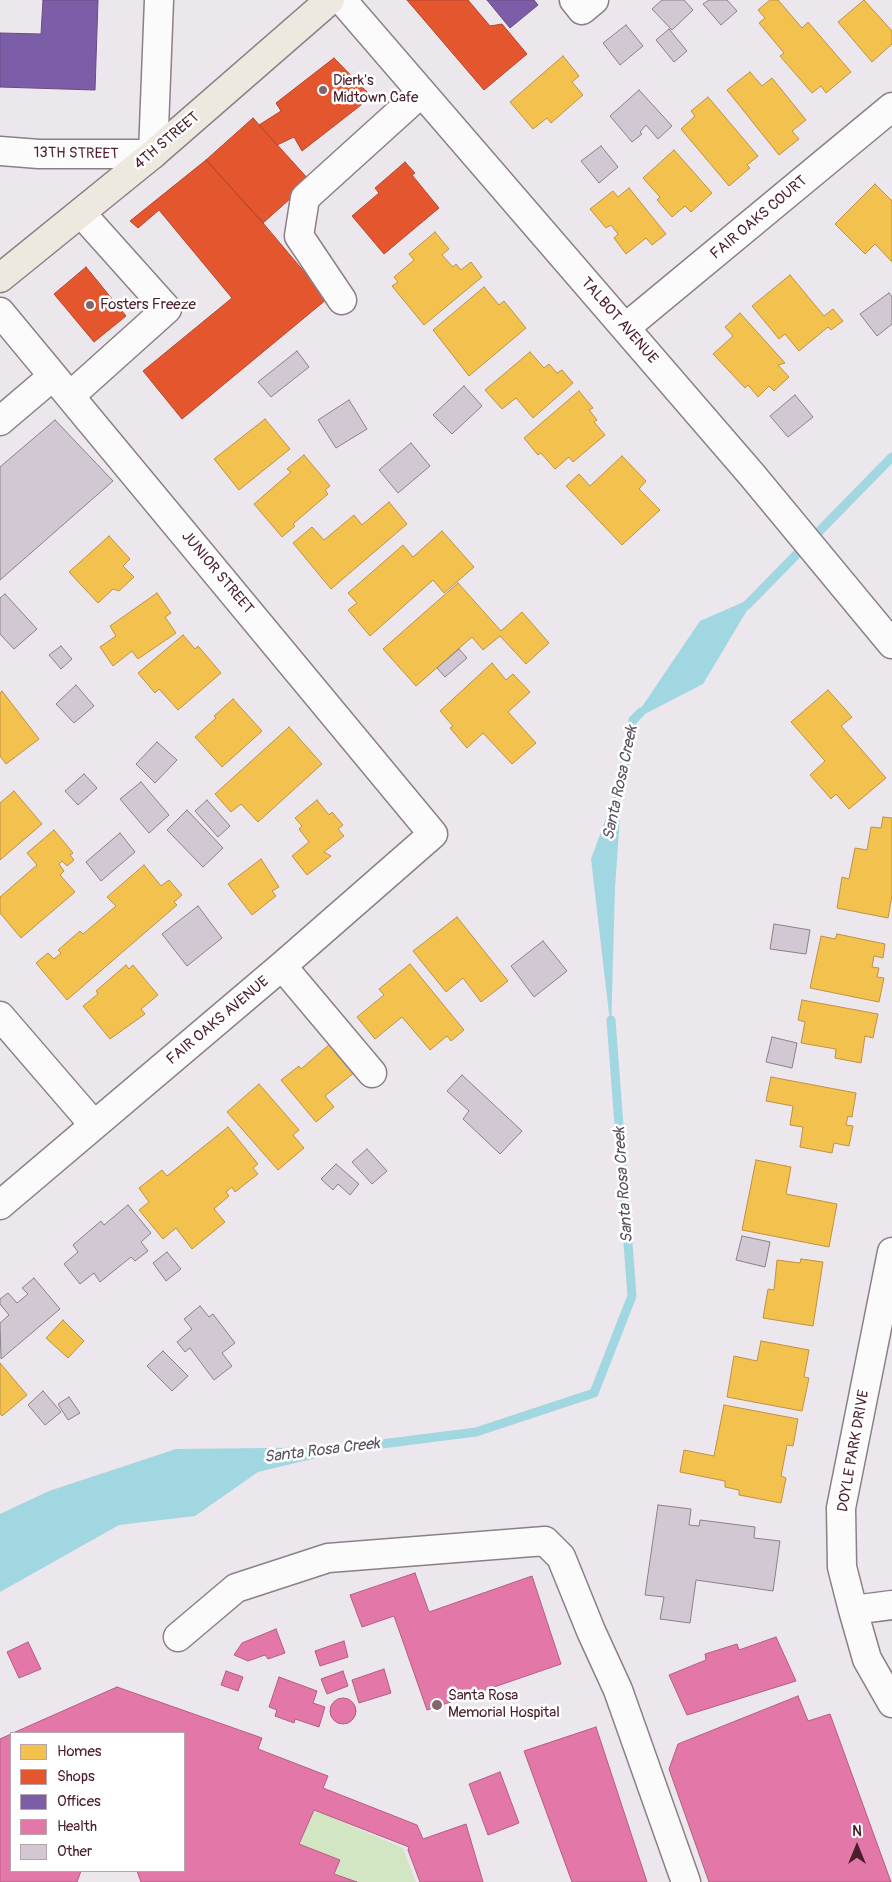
<!DOCTYPE html>
<style>
body{margin:0}
#map{position:relative;width:892px;height:1882px;overflow:hidden;background:#ece6ed;font-family:Pangolin,sans-serif}
canvas{display:block}
.legend{position:absolute;left:10px;top:1732px;width:175px;height:140px;box-sizing:border-box;background:#fff;border:1px solid #b7a5aa;margin:0;padding:6px 9px;list-style:none;font-size:15px;color:#4a1f2b}
.legend li{display:flex;align-items:center;gap:10px;height:25px}
.legend b{width:25px;border:1px solid #b7a5aa}
.north{position:absolute;left:832px;top:1822px;width:50px;height:50px;-webkit-text-stroke:4px #fff;paint-order:stroke;rotate:0deg;font-size:14px;font-weight:700;line-height:20px;text-align:center;color:#4a1f2b}
.north::after{content:'';display:block;margin:auto;width:18px;height:22px;background:#4a1f2b;clip-path:polygon(50% 0,100% 100%,50% 72%,0 100%)}
</style>
<div id="map">
<canvas width="892" height="1882"></canvas>
<ul class="legend">
<li><b style="height:14px;background:#f2c14e"></b>Homes</li>
<li><b style="height:14px;background:#e4572e"></b>Shops</li>
<li><b style="height:14px;background:#7b5ea7"></b>Offices</li>
<li><b style="height:14px;background:#e377a8"></b>Health</li>
<li><b style="height:14px;background:#d2c8d4"></b>Other</li>
</ul>
<div class="north">N</div>
</div>
<script>
const c = document.querySelector('canvas').getContext('2d');
c.lineJoin = 'round';
function paint(path, color) {
  c.fillStyle = color;
  c.fill(path, 'evenodd');
}
function poly(rows) {
  const path = new Path2D();
  for (const r of rows) {
    if (r.length === 3) {
      path.moveTo(r[0] + r[2], r[1]);
      path.arc(r[0], r[1], r[2], 0, 2 * Math.PI);
      continue;
    }
    path.moveTo(r[0], r[1]);
    for (let i = 2; i < r.length; i += 2) path.lineTo(r[i], r[i + 1]);
  }
  return path;
}
function stroke(path, color, width, dash) {
  c.strokeStyle = color;
  c.lineWidth = width;
  c.lineCap = dash ? 'butt' : 'round';
  c.setLineDash(dash || []);
  c.stroke(path);
}
function label(font, color, halo, rows, align = 'center') {
  c.font = font + ' Pangolin,sans-serif';
  c.lineWidth = 5;
  c.setLineDash([]);
  c.textBaseline = 'middle';
  c.strokeStyle = halo;
  c.fillStyle = color;
  for (const [text, x, y, turn = 0] of rows) {
    c.save();
    c.translate(x, y);
    c.rotate((+turn || 0) * Math.PI / 180);
    c.textAlign = isNaN(turn) ? turn : align;
    if (halo) c.strokeText(text, 0, 0);
    c.fillText(text, 0, 0);
    c.restore();
  }
}
paint(poly([
 [314,1810,403,1848,416,1882,357,1882,334,1874,340,1860,299,1844]
]), '#d3e6c4');
paint(poly([
 [755,597,703,684,633,720,700,621],
 [623,772,615,888,611,1031,591,859],
 [362,1447,258,1472,195,1516,119,1525,0,1592,0,1514,49,1491,176,1449]
]), '#a1d7e1');
const homes = poly([
 [770,0,778,0,802,28,808,22,851,72,826,93,821,86,812,93,780,56,784,53,759,23,765,18,758,10,770,0],
 [864,0,892,31,892,44,872,62,838,22,864,0],
 [563,56,579,76,572,82,583,95,551,123,547,118,533,129,510,102,563,56],
 [750,72,762,86,772,78,806,120,792,131,799,139,779,155,727,90,750,72],
 [708,97,758,156,747,165,750,168,729,186,681,129,695,116,691,111,708,97],
 [674,150,712,193,691,212,685,206,672,217,657,200,660,197,643,178,674,150],
 [875,184,892,201,892,262,875,244,865,254,835,224,875,184],
 [629,188,666,234,652,245,646,238,626,254,614,238,618,234,611,225,606,228,590,209,613,191,618,197,629,188],
 [435,232,449,249,442,255,453,267,456,264,461,270,471,262,482,277,424,325,392,286,398,282,394,277,414,260,409,254,435,232],
 [790,275,824,316,833,309,843,321,831,330,828,327,799,351,785,334,779,339,752,306,790,275],
 [484,287,499,305,504,301,526,328,469,376,433,330,484,287],
 [740,313,785,363,778,365,789,377,774,391,769,386,758,397,748,385,745,388,713,354,733,336,725,327,740,313],
 [530,352,544,368,549,364,557,373,562,370,573,383,533,418,516,398,502,409,485,390,530,352],
 [579,391,593,408,589,410,597,420,594,422,605,435,573,462,569,457,555,469,541,453,538,455,524,438,579,391],
 [265,419,290,449,239,490,214,459,265,419],
 [304,455,330,486,325,490,328,494,293,524,295,526,282,537,254,504,291,472,287,469,304,455],
 [622,456,646,481,639,489,660,510,622,545,566,486,579,474,590,486,622,456],
 [389,502,407,524,331,589,293,543,312,527,324,540,354,515,362,525,389,502],
 [442,531,474,567,444,593,433,580,370,636,348,610,357,603,348,593,403,545,413,557,442,531],
 [109,536,130,559,123,566,134,577,119,591,113,589,98,603,69,572,109,536],
 [458,583,501,631,522,612,549,643,526,664,500,636,483,650,472,637,416,686,383,649,458,583],
 [157,593,171,613,165,617,176,633,138,659,132,651,113,666,100,647,116,636,110,626,157,593],
 [183,635,195,649,198,646,221,673,178,710,159,689,155,693,138,673,183,635],
 [492,663,506,680,513,674,530,692,508,712,536,743,512,764,483,733,467,748,450,728,453,726,440,711,492,663],
 [828,690,852,717,841,726,886,778,849,809,836,794,831,799,810,775,825,761,791,722,828,690],
 [2,691,39,739,6,764,0,756,0,693,2,691],
 [233,699,262,731,222,767,195,737,216,718,214,716,233,699],
 [289,727,322,764,258,822,241,804,231,812,215,794,289,727],
 [14,791,42,824,0,860,0,803,14,791],
 [317,800,329,815,332,812,343,825,338,829,344,836,324,852,331,856,307,875,292,856,309,842,299,829,302,826,295,818,317,800],
 [883,817,892,818,892,896,888,918,837,908,842,877,849,879,855,848,867,850,871,827,881,828,883,817],
 [54,830,73,853,70,855,74,860,67,866,62,861,59,864,64,871,60,875,75,892,21,938,0,913,0,897,37,865,27,853,54,830],
 [261,859,279,887,272,891,276,896,252,915,228,884,261,859],
 [144,865,161,886,169,880,182,895,174,902,177,905,67,1000,36,963,48,953,54,959,61,953,58,950,80,931,83,934,116,906,107,897,144,865],
 [457,917,508,981,481,1002,463,978,446,992,413,951,457,917],
 [837,934,885,944,883,958,874,956,872,967,879,968,877,977,884,978,879,1002,810,988,821,936,835,939,837,934],
 [410,964,464,1030,451,1041,447,1036,430,1050,402,1017,375,1039,357,1017,384,995,379,989,410,964],
 [126,965,129,969,133,965,158,995,141,1009,145,1014,110,1039,83,1006,98,994,96,991,126,965],
 [802,1000,878,1014,873,1038,865,1036,861,1063,835,1058,836,1049,801,1043,805,1022,798,1020,802,1000],
 [331,1043,355,1072,325,1096,334,1107,316,1122,281,1080,299,1066,301,1069,331,1043],
 [771,1077,856,1093,852,1117,848,1116,846,1125,853,1126,849,1146,834,1143,832,1153,800,1147,803,1127,790,1125,793,1106,766,1101,771,1077],
 [259,1084,299,1130,293,1135,304,1148,278,1170,227,1112,259,1084],
 [228,1127,258,1164,253,1168,258,1174,235,1192,232,1187,226,1192,229,1196,214,1209,225,1222,192,1249,176,1228,163,1239,139,1210,149,1202,139,1188,162,1170,167,1176,228,1127],
 [756,1160,791,1167,786,1194,837,1204,829,1247,742,1230,756,1160],
 [801,1259,823,1262,813,1326,763,1318,768,1289,774,1290,777,1260,800,1263,801,1259],
 [63,1320,84,1341,68,1358,46,1338,63,1320],
 [761,1341,809,1350,804,1377,809,1378,802,1411,727,1397,734,1356,757,1361,761,1341],
 [0,1363,27,1395,2,1416,0,1413,0,1363],
 [724,1405,798,1419,793,1446,787,1445,781,1476,786,1478,781,1503,739,1495,739,1490,725,1487,725,1481,680,1472,684,1450,714,1456,724,1405]
]);
paint(homes, '#f2c14e');
stroke(homes, '#c09044', 1);
const shops = poly([
 [407,0,468,0,490,26,502,24,527,54,484,90,407,0],
 [334,58,368,93,361,105,302,151,294,137,277,145,259,125,281,111,276,103,334,58],
 [253,118,310,181,263,223,206,160,253,118],
 [206,160,263,223,327,299,182,419,143,371,232,298,159,210,138,228,130,221,206,160],
 [405,162,415,173,412,175,439,208,384,254,352,216,379,193,375,188,405,162],
 [86,267,126,316,94,342,54,294,86,267]
]);
paint(shops, '#e4572e');
stroke(shops, '#b6462d', 1);
const offices = poly([
 [43,0,98,0,95,90,0,87,0,33,41,34,43,0],
 [487,0,534,0,538,5,510,28,487,0]
]);
paint(offices, '#7b5ea7');
stroke(offices, '#6c4b82', 1);
const health = poly([
 [415,1573,429,1612,532,1576,561,1664,427,1710,394,1616,362,1627,350,1595,415,1573],
 [276,1629,285,1653,268,1659,265,1655,248,1661,234,1655,242,1643,276,1629],
 [776,1637,796,1681,687,1715,669,1675,706,1660,705,1654,737,1644,739,1650,776,1637],
 [344,1641,348,1657,320,1666,315,1651,344,1641],
 [28,1642,41,1669,19,1678,7,1652,28,1642],
 [384,1669,391,1693,359,1703,352,1680,384,1669],
 [226,1671,243,1677,238,1691,221,1685,226,1671],
 [343,1671,348,1686,327,1694,321,1679,343,1671],
 [279,1677,317,1691,313,1703,325,1707,319,1727,295,1719,294,1723,275,1716,277,1710,269,1707,279,1677],
 [117,1687,262,1738,258,1749,328,1776,323,1788,417,1825,423,1839,466,1824,483,1882,420,1882,408,1850,409,1847,314,1810,299,1844,340,1860,334,1874,357,1882,141,1882,137,1871,184,1871,184,1733,13,1733,117,1687],
 [798,1696,808,1721,830,1714,891,1882,709,1882,669,1769,678,1744,798,1696],
 [343,1711,13],
 [596,1727,647,1882,572,1882,524,1751,596,1727],
 [11,1734,11,1871,81,1871,77,1882,0,1882,0,1739,11,1734],
 [500,1772,519,1823,488,1835,469,1784,500,1772]
]);
paint(health, '#e377a8');
stroke(health, '#b55d82', 1);
stroke(poly([
 [747,605,892,457],
 [621,782,633,720,641,712],
 [350,1448,476,1432,594,1393,632,1296,611,1020]
]), '#a1d7e1', 9);
const building = poly([
 [662,0,684,0,693,10,672,30,652,9,662,0],
 [709,0,727,0,737,11,721,25,703,4,709,0],
 [626,25,643,46,620,65,603,43,626,25],
 [669,29,687,51,674,62,656,40,669,29],
 [639,90,672,126,658,139,646,125,640,132,642,134,632,142,610,116,639,90],
 [601,146,618,167,599,183,581,161,601,146],
 [889,293,892,297,892,324,877,336,860,314,889,293],
 [297,351,309,367,271,397,258,382,297,351],
 [464,386,482,406,452,434,433,415,464,386],
 [795,395,813,417,788,437,770,416,795,395],
 [349,400,367,429,336,448,318,420,349,400],
 [55,420,113,481,0,580,0,467,55,420],
 [411,443,430,466,398,493,379,470,411,443],
 [5,594,37,629,14,649,0,634,0,598,5,594],
 [61,646,72,659,61,669,49,655,61,646],
 [459,649,467,658,445,677,437,668,459,649],
 [76,685,94,706,74,723,56,704,76,685],
 [157,742,177,760,155,783,136,764,157,742],
 [84,774,97,788,78,805,65,791,84,774],
 [141,782,169,815,149,833,120,799,141,782],
 [207,800,230,826,218,837,195,811,207,800],
 [187,810,223,848,203,867,167,830,187,810],
 [120,833,135,852,101,881,86,862,120,833],
 [198,906,222,938,187,966,162,934,198,906],
 [774,924,810,930,806,954,770,949,774,924],
 [543,941,567,971,534,997,511,966,543,941],
 [772,1037,797,1043,792,1068,766,1062,772,1037],
 [462,1075,522,1131,500,1154,463,1119,469,1111,447,1091,462,1075],
 [367,1149,387,1171,372,1184,352,1162,367,1149],
 [336,1164,359,1184,350,1195,338,1184,333,1190,321,1179,336,1164],
 [128,1205,151,1233,141,1242,148,1251,135,1261,131,1257,100,1282,94,1273,80,1284,64,1264,78,1252,73,1245,101,1221,104,1225,128,1205],
 [742,1236,770,1242,765,1267,736,1260,742,1236],
 [167,1252,181,1269,166,1281,153,1263,167,1252],
 [34,1278,60,1309,1,1359,0,1323,9,1315,0,1304,0,1299,8,1293,17,1303,28,1294,22,1288,34,1278],
 [200,1306,209,1317,213,1314,235,1343,222,1353,232,1366,214,1380,190,1348,185,1352,177,1342,192,1329,184,1319,200,1306],
 [163,1351,188,1376,172,1391,147,1366,163,1351],
 [43,1391,61,1412,45,1425,28,1405,43,1391],
 [69,1397,80,1413,68,1420,58,1404,69,1397],
 [658,1505,691,1509,689,1525,699,1526,700,1520,755,1527,754,1538,780,1541,773,1591,696,1580,690,1623,660,1619,664,1597,645,1595,658,1505]
]);
paint(building, '#d2c8d4');
stroke(building, '#8b8086', 1);
const minor = poly([
 [342,0,752,475,892,644],
 [574,0,582,10,594,0],
 [0,151,39,154,153,154,159,0],
 [342,300,299,236,305,198,421,93],
 [0,312,433,834,282,966,0,1205],
 [625,328,892,107],
 [70,396,167,309,81,213],
 [0,421,53,376],
 [282,966,372,1073],
 [0,1016,94,1125],
 [892,1252,841,1508,842,1567,853,1610,867,1659,892,1703],
 [853,1610,892,1605],
 [178,1637,236,1588,328,1558,545,1541,561,1557,591,1631,618,1690,686,1882]
]);
const major = poly([
 [0,278,153,154,330,0]
]);
stroke(minor, '#8b8086', 31);
stroke(major, '#8b8086', 31);
stroke(minor, '#fcfbfc', 28);
stroke(major, '#eee9df', 28);
for (const [x, y, r, color] of [
 [323,90,5,"#83656f"],
 [90,305,5,"#83656f"],
 [437,1705,6,"#83656f"]
]) {
  const dot = new Path2D();
  dot.arc(x, y, r, 0, 2 * Math.PI);
  c.fillStyle = color;
  c.fill(dot);
  stroke(dot, '#fff', 2);
}
label('15px', '#4a1f2b', '#fff', [
 ["Dierk's",333,81],
 ["Midtown Cafe",333,98],
 ["Fosters Freeze",100,305],
 ["Santa Rosa",448,1696],
 ["Memorial Hospital",448,1713]
], 'left');
label('15px', '#4a1f2b', '#fff', [
 ["4TH STREET",167,141,-40],
 ["13TH STREET",76,154,1],
 ["FAIR OAKS COURT",759,218,-40],
 ["TALBOT AVENUE",619,321,49],
 ["JUNIOR STREET",217,573,50],
 ["FAIR OAKS AVENUE",218,1021,-40],
 ["DOYLE PARK DRIVE",854,1451,-80]
]);
label('italic 16px', '#5a5460', '#fff', [
 ["Santa Rosa Creek",621,783,-78],
 ["Santa Rosa Creek",624,1185,-94],
 ["Santa Rosa Creek",322,1451,-7]
]);
</script>
